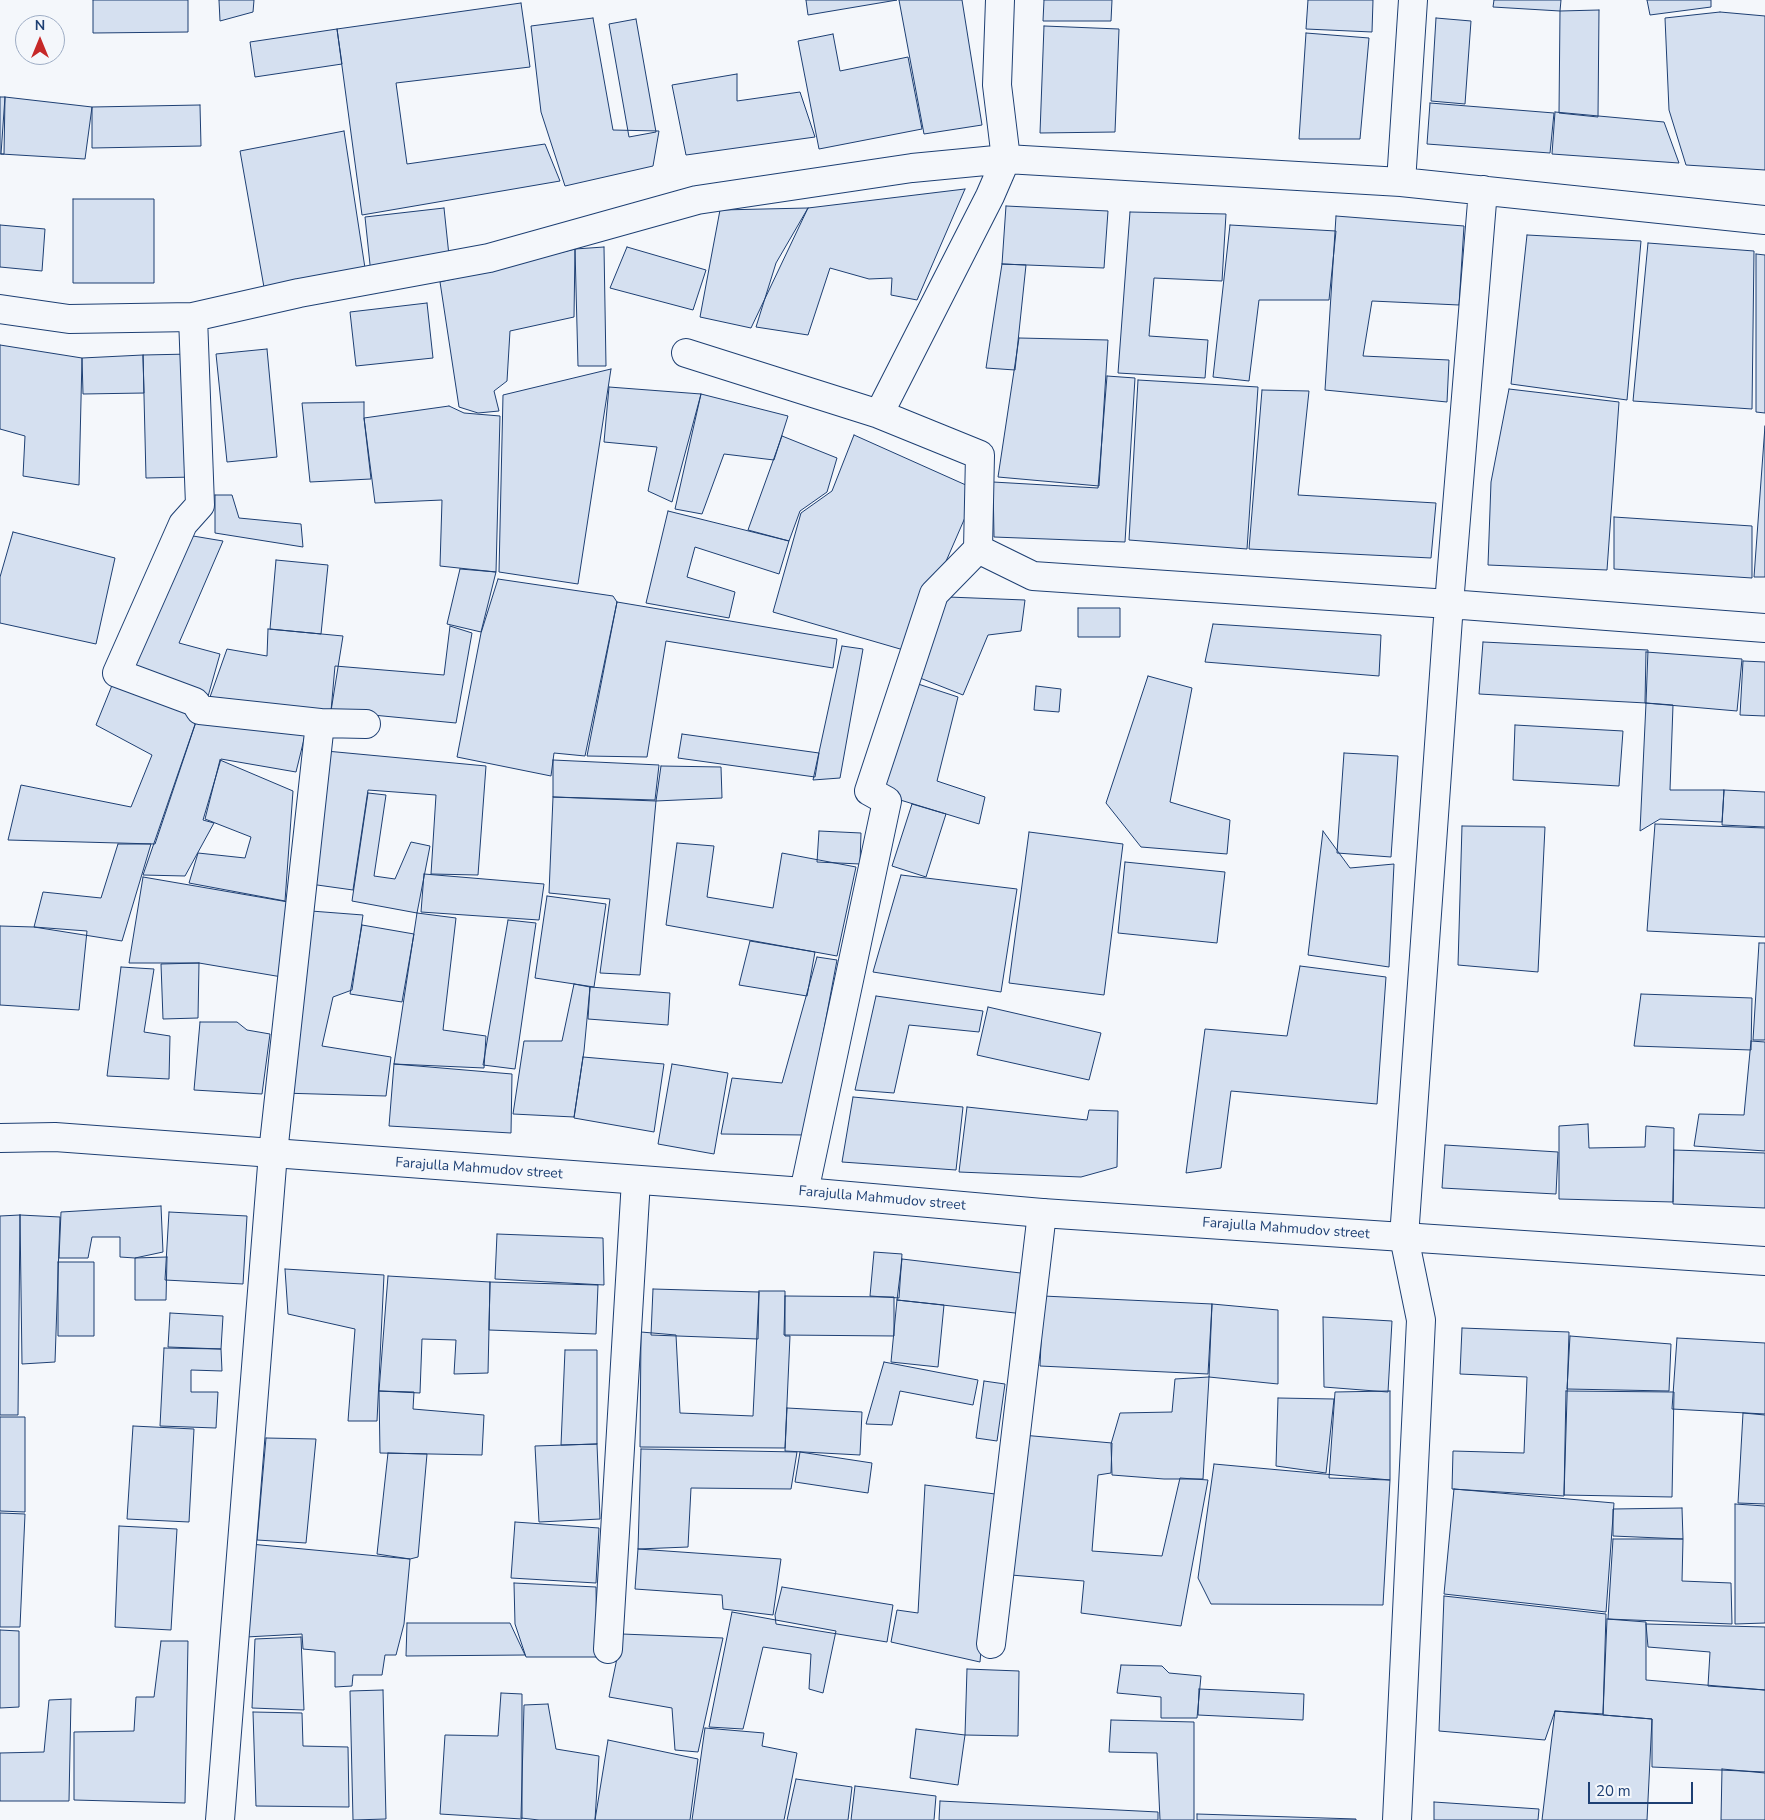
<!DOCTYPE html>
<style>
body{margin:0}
#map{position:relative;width:1765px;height:1820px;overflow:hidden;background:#f4f7fb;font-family:"Nunito Sans",sans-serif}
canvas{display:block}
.north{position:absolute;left:15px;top:15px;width:50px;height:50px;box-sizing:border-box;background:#f4f7fb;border:1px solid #9eadc5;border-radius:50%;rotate:0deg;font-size:14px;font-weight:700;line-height:20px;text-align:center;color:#1d3f73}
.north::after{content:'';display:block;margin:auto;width:18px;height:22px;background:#c62828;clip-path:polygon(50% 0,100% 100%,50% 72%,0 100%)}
.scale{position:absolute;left:1588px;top:1782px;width:105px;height:22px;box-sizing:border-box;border:2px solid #1d3f73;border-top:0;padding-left:6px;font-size:15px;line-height:18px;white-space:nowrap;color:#1d3f73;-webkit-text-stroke:4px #f4f7fb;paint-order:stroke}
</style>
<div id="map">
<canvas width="1765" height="1820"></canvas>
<div class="north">N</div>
<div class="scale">20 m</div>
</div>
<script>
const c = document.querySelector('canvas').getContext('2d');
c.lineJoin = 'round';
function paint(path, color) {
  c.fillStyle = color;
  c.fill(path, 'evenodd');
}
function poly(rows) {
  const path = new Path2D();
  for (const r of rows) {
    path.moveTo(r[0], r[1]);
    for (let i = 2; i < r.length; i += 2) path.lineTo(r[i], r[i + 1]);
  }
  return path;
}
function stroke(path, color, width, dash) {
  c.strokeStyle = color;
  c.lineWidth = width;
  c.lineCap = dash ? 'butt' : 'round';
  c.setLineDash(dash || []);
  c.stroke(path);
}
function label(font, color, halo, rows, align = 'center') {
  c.font = font + ' "Nunito Sans",sans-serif';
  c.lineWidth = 4;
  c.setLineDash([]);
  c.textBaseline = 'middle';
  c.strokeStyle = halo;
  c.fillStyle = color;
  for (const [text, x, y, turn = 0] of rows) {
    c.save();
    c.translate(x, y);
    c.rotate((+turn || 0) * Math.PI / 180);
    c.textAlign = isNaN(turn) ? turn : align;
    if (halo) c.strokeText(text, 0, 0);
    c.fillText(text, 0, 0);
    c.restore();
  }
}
const building = poly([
 [93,0,188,0,188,32,93,33,93,0],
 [219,0,254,0,253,12,220,21,219,0],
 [806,0,897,0,808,15,806,0],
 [899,0,962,0,982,125,924,134,899,0],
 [1044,0,1112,0,1111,21,1043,21,1044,0],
 [1308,0,1373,0,1372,32,1306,29,1308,0],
 [1494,0,1561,0,1560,11,1493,7,1494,0],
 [1647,0,1711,0,1711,7,1650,15,1647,0],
 [521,3,530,67,396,83,407,164,545,144,560,181,362,215,337,29,521,3],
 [1599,10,1598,117,1559,113,1560,11,1599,10],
 [1720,12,1765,16,1765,170,1686,165,1669,110,1665,18,1720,12],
 [593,18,613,130,659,131,653,166,565,186,541,112,531,26,593,18],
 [1436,18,1471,21,1465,104,1431,101,1436,18],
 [636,19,656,132,629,137,609,24,636,19],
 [1044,26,1119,29,1115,132,1040,133,1044,26],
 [337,29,342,64,255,77,250,42,337,29],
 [1306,33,1369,38,1360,139,1299,139,1306,33],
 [833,34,840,71,908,57,922,129,819,149,798,41,833,34],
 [737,74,737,101,800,92,815,137,686,155,672,85,737,74],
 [0,97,5,97,4,154,0,154,0,97],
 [5,97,92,107,85,159,1,154,5,97],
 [1430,103,1554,113,1550,153,1427,144,1430,103],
 [200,105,201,146,92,148,92,107,200,105],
 [1555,112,1664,122,1679,163,1552,154,1555,112],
 [344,131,365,268,265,293,240,151,344,131],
 [965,189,917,300,891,295,892,278,869,279,830,268,808,335,756,327,776,263,808,208,965,189],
 [73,199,154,199,154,283,73,283,73,199],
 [1006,206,1108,211,1104,268,1002,264,1006,206],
 [444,208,450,265,371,274,365,217,444,208],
 [808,208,751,328,700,317,720,210,808,208],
 [1130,212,1226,214,1222,281,1154,278,1149,336,1208,340,1205,378,1118,373,1130,212],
 [1336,216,1464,226,1459,305,1372,301,1363,356,1449,360,1447,402,1325,390,1336,216],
 [0,225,45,229,42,271,0,267,0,225],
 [1230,225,1336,231,1329,300,1259,300,1249,381,1213,377,1230,225],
 [1527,235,1641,241,1627,400,1511,384,1527,235],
 [1648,243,1754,251,1752,409,1633,401,1648,243],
 [604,247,606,366,578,366,575,249,604,247],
 [627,247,706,270,693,310,610,288,627,247],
 [575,249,574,317,510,331,507,381,494,391,499,411,478,413,459,407,440,282,575,249],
 [1756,254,1765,255,1765,413,1756,412,1756,254],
 [1002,264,1026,265,1015,370,986,368,1002,264],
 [427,303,433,358,356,366,350,312,427,303],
 [1019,338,1108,340,1099,486,998,477,1019,338],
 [0,345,82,358,79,485,23,476,25,436,0,429,0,345],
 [267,349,277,457,227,462,216,354,267,349],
 [191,354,194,477,146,478,143,355,191,354],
 [143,355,144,393,83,394,82,358,143,355],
 [611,369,578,584,499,572,503,395,611,369],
 [1107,376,1135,378,1125,542,994,537,993,482,1098,488,1107,376],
 [1138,380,1258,387,1247,549,1129,540,1138,380],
 [609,387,701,394,672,502,648,491,657,447,604,442,609,387],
 [1509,389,1619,402,1607,570,1488,565,1491,482,1509,389],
 [1262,390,1309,391,1298,495,1436,503,1431,558,1249,549,1262,390],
 [701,394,788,416,774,460,724,454,702,514,675,509,701,394],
 [364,402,364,418,371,479,310,482,302,403,364,402],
 [449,406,464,413,500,416,496,572,440,566,442,500,375,503,364,418,449,406],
 [1765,426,1765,577,1754,577,1765,426],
 [854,435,977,490,907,651,773,612,801,513,832,491,854,435],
 [782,436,837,458,827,492,800,511,789,541,748,530,782,436],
 [215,495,232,495,239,518,301,524,303,547,215,533,215,495],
 [668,511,789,541,779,574,695,547,687,577,735,592,729,618,646,603,668,511],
 [1614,517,1752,526,1752,578,1614,569,1614,517],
 [13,532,115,558,96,644,0,623,0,577,13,532],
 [187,535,223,541,179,643,220,654,207,700,127,661,187,535],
 [276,560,328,565,321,634,270,629,276,560],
 [460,569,496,572,481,632,447,624,460,569],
 [498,579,613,596,617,602,585,756,554,753,551,776,457,757,481,633,498,579],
 [948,597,1025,600,1021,631,988,635,963,695,915,676,948,597],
 [617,602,837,639,833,668,666,641,647,757,587,756,617,602],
 [1078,608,1120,608,1120,637,1078,637,1078,608],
 [1213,624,1381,635,1379,676,1205,662,1213,624],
 [450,626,472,633,456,723,331,711,335,666,444,675,450,626],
 [268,629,343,636,331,711,210,697,227,649,267,656,268,629],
 [1483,642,1648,650,1646,703,1479,694,1483,642],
 [842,646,863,649,840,778,813,780,842,646],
 [1646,652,1742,659,1737,711,1645,703,1646,652],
 [1743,661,1765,662,1765,716,1740,715,1743,661],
 [117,673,200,710,155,844,8,840,21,785,131,807,152,755,96,725,117,673],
 [1148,676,1192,688,1170,802,1230,820,1227,854,1141,847,1106,803,1148,676],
 [912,682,958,697,937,781,985,797,979,824,874,792,912,682],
 [1036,686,1061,689,1059,712,1034,710,1036,686],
 [1646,703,1673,705,1670,790,1724,790,1722,822,1660,819,1640,831,1646,703],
 [200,710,307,727,296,772,221,759,203,820,214,823,185,876,143,875,200,710],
 [1515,725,1623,731,1619,786,1513,780,1515,725],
 [682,734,819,753,815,777,678,758,682,734],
 [326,751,486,766,478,875,431,874,436,795,368,790,353,890,310,884,326,751],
 [1344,753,1398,756,1391,857,1337,853,1344,753],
 [220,760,293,791,285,901,189,883,198,853,245,858,251,837,205,819,220,760],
 [553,760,659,765,655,800,553,797,553,760],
 [661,766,721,767,722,798,656,801,661,766],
 [1724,790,1765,792,1765,827,1722,825,1724,790],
 [368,793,386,795,374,876,395,879,411,842,430,846,417,913,352,901,368,793],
 [553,797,656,801,640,975,600,973,610,899,549,893,553,797],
 [912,804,946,814,926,877,892,866,912,804],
 [1655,824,1765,828,1765,937,1647,931,1655,824],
 [1462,826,1545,827,1538,972,1458,965,1462,826],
 [819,831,861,833,860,864,817,862,819,831],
 [1323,831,1350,868,1394,864,1389,967,1308,955,1323,831],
 [1029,832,1123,844,1104,995,1009,983,1029,832],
 [677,843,714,846,707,897,773,908,782,853,856,867,837,956,666,925,677,843],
 [118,844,151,844,122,941,34,927,43,892,101,898,118,844],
 [1125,862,1225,872,1217,943,1118,933,1125,862],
 [424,874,544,884,539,920,421,912,424,874],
 [901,875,1017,889,1001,992,873,972,901,875],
 [143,877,294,903,282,977,199,963,129,963,143,877],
 [547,896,606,904,594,987,535,978,547,896],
 [311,911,363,915,352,990,333,997,322,1046,391,1057,386,1096,281,1093,311,911],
 [417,913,456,918,443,1030,486,1036,484,1068,394,1064,417,913],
 [508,920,536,923,515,1069,483,1065,508,920],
 [362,925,414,934,402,1002,350,994,362,925],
 [0,926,34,927,87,931,79,1010,0,1005,0,926],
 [750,941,815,952,807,996,739,985,750,941],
 [1759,943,1765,943,1765,1040,1753,1040,1759,943],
 [817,957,837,960,804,1135,721,1134,732,1078,782,1083,817,957],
 [199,963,198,1018,163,1019,161,964,199,963],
 [1300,966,1386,977,1377,1104,1231,1091,1221,1168,1186,1173,1205,1029,1287,1036,1300,966],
 [121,967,154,969,144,1032,170,1036,169,1079,107,1076,121,967],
 [574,984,590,987,584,1051,574,1117,513,1114,524,1041,562,1041,574,984],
 [590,987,670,993,668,1025,588,1019,590,987],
 [1641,994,1752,998,1751,1050,1634,1046,1641,994],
 [876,996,983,1011,979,1032,909,1025,894,1093,855,1090,876,996],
 [988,1007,1101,1033,1089,1080,977,1055,988,1007],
 [200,1022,237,1022,247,1030,270,1034,262,1094,194,1090,200,1022],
 [1751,1041,1765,1042,1765,1151,1694,1146,1699,1114,1744,1115,1751,1041],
 [583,1057,664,1064,654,1132,574,1118,583,1057],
 [394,1064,512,1074,511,1133,389,1126,394,1064],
 [672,1064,728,1073,714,1154,658,1144,672,1064],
 [853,1097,963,1107,956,1170,842,1162,853,1097],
 [967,1107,1087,1120,1089,1110,1118,1111,1117,1167,1081,1177,959,1172,967,1107],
 [1588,1124,1589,1148,1645,1147,1646,1126,1674,1128,1673,1202,1559,1199,1559,1126,1588,1124],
 [1445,1145,1558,1152,1556,1194,1442,1188,1445,1145],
 [1674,1150,1765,1153,1765,1208,1673,1204,1674,1150],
 [161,1206,163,1252,135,1258,120,1257,120,1237,92,1237,88,1258,59,1258,61,1212,161,1206],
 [169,1212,247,1216,243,1284,165,1280,169,1212],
 [20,1215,18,1415,0,1415,0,1216,20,1215],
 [20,1215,60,1217,55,1362,22,1364,20,1215],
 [497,1234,603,1238,604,1285,495,1279,497,1234],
 [874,1252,902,1254,899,1298,870,1296,874,1252],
 [167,1257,166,1300,135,1300,135,1258,167,1257],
 [902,1259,1029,1274,1024,1314,897,1300,902,1259],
 [58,1262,94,1262,94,1336,58,1336,58,1262],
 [285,1269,384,1275,377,1421,348,1421,355,1329,288,1314,285,1269],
 [388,1276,490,1282,488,1373,454,1374,456,1340,422,1339,420,1393,379,1391,388,1276],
 [490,1282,598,1285,596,1334,489,1330,490,1282],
 [653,1289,759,1292,758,1339,651,1335,653,1289],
 [759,1291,785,1291,785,1336,790,1336,785,1448,640,1447,641,1332,676,1335,680,1413,753,1416,759,1291],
 [785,1296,894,1297,894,1336,784,1335,785,1296],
 [1043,1296,1212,1304,1208,1374,1040,1366,1043,1296],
 [897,1300,944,1305,938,1367,891,1362,897,1300],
 [1212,1304,1278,1310,1278,1384,1209,1377,1212,1304],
 [170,1313,223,1316,221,1349,168,1347,170,1313],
 [1323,1317,1392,1321,1388,1392,1324,1387,1323,1317],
 [1462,1328,1569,1332,1564,1496,1452,1489,1453,1451,1524,1453,1527,1377,1460,1374,1462,1328],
 [1570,1336,1671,1344,1669,1391,1567,1389,1570,1336],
 [1677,1338,1765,1343,1765,1414,1672,1409,1677,1338],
 [164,1348,221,1349,222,1371,191,1370,191,1392,218,1392,216,1428,160,1426,164,1348],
 [565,1350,597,1350,597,1444,561,1445,565,1350],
 [884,1362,978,1380,973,1405,900,1391,892,1425,866,1424,884,1362],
 [1209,1377,1203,1479,1164,1479,1112,1475,1111,1444,1120,1413,1172,1412,1175,1379,1209,1377],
 [984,1381,1005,1384,997,1441,976,1438,984,1381],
 [379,1391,414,1392,413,1409,484,1415,482,1455,380,1453,379,1391],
 [1390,1391,1390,1480,1329,1478,1335,1392,1390,1391],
 [1566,1391,1674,1392,1672,1497,1564,1495,1566,1391],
 [1278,1398,1334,1399,1326,1473,1276,1466,1278,1398],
 [787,1408,862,1412,860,1455,785,1451,787,1408],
 [1743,1413,1765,1415,1765,1504,1738,1503,1743,1413],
 [0,1417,25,1417,25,1512,0,1511,0,1417],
 [133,1426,194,1429,189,1522,127,1519,133,1426],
 [1022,1435,1112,1443,1111,1473,1098,1475,1092,1551,1162,1556,1180,1478,1208,1480,1181,1626,1081,1613,1084,1581,1011,1575,1022,1435],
 [266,1438,316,1439,306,1543,257,1540,266,1438],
 [597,1444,600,1519,539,1522,535,1446,597,1444],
 [641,1449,797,1452,791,1489,691,1488,688,1547,638,1549,641,1449],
 [800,1452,872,1463,868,1493,795,1482,800,1452],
 [388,1453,427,1454,418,1557,410,1559,377,1554,388,1453],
 [1214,1464,1390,1480,1383,1605,1211,1604,1198,1578,1214,1464],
 [925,1485,995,1494,980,1662,891,1642,897,1610,918,1613,925,1485],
 [1454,1489,1614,1503,1606,1612,1444,1594,1454,1489],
 [1735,1504,1765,1506,1765,1623,1735,1624,1735,1504],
 [1682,1508,1683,1539,1613,1536,1613,1509,1682,1508],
 [0,1513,25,1514,20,1627,0,1627,0,1513],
 [515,1522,599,1528,596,1583,511,1578,515,1522],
 [119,1526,177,1529,171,1630,115,1627,119,1526],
 [1613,1539,1683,1539,1682,1581,1731,1583,1732,1624,1608,1619,1613,1539],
 [250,1544,410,1559,404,1624,396,1655,385,1655,382,1675,353,1675,352,1686,335,1687,335,1652,303,1649,302,1634,246,1637,250,1544],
 [638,1549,781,1559,773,1615,723,1609,722,1595,635,1589,638,1549],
 [514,1583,596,1587,597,1657,526,1657,515,1624,514,1583],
 [782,1587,893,1605,887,1642,776,1624,775,1615,782,1587],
 [1444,1596,1606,1614,1603,1714,1555,1711,1545,1740,1439,1731,1444,1596],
 [732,1612,836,1631,823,1693,809,1689,811,1654,763,1647,743,1729,709,1727,732,1612],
 [1607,1619,1646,1622,1646,1680,1765,1690,1765,1772,1652,1767,1652,1719,1603,1715,1607,1619],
 [407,1623,510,1623,525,1655,406,1656,407,1623],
 [1646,1624,1765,1627,1765,1690,1708,1686,1710,1652,1648,1647,1646,1624],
 [0,1630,19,1631,19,1707,0,1708,0,1630],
 [622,1634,723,1638,698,1752,675,1750,672,1708,609,1697,622,1634],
 [301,1637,304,1710,252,1708,255,1639,301,1637],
 [161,1641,188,1641,185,1803,74,1800,74,1732,134,1731,136,1697,154,1697,161,1641],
 [1121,1665,1162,1666,1169,1673,1201,1676,1197,1718,1161,1718,1161,1697,1117,1693,1121,1665],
 [967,1669,1019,1671,1018,1736,965,1735,967,1669],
 [1199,1689,1304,1694,1303,1720,1198,1715,1199,1689],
 [383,1690,386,1819,353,1820,350,1691,383,1690],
 [501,1693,522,1694,522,1819,440,1814,445,1735,498,1736,501,1693],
 [71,1699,69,1801,0,1801,0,1753,44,1752,49,1700,71,1699],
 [548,1704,556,1749,599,1756,595,1820,539,1820,521,1818,524,1705,548,1704],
 [1555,1711,1652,1719,1647,1820,1542,1820,1555,1711],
 [253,1712,302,1713,303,1746,348,1747,349,1807,256,1806,253,1712],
 [1111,1720,1194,1722,1194,1820,1160,1820,1157,1753,1109,1752,1111,1720],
 [705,1728,764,1733,762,1746,797,1753,784,1820,692,1820,705,1728],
 [916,1729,965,1735,958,1785,910,1778,916,1729],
 [608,1740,698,1759,690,1820,595,1820,608,1740],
 [1722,1769,1765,1773,1765,1820,1721,1820,1722,1769],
 [796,1779,852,1787,848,1820,787,1820,796,1779],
 [855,1786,936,1796,934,1820,851,1820,855,1786],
 [940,1801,1158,1812,1158,1820,939,1820,940,1801],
 [1434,1802,1539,1809,1538,1820,1434,1820,1434,1802],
 [1197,1814,1356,1819,1356,1820,1197,1820,1197,1814]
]);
paint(building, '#d5e0f0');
stroke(building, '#1d3f73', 1);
const minor = poly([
 [1000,0,997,85,1006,159,1401,182,1413,0],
 [1401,182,1765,220],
 [0,309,69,319,193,317,299,293,489,258,697,200,912,168,1006,159,990,196,879,414,686,353],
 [193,317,200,505,183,524,117,673,195,702,200,710,320,723],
 [879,414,980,455,978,549,1033,576,1449,604,1765,628],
 [804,1192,887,801,869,791,934,594,978,549],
 [991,1644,1042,1213],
 [608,1649,636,1180],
 [220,1820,273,1153,320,723,366,724],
 [1397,1820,1421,1320,1404,1237,1449,604,1483,190]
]);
const major = poly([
 [0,1138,55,1137,804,1192,1042,1213,1765,1261]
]);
stroke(minor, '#1d3f73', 30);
stroke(major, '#1d3f73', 30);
stroke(minor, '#f4f7fb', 28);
stroke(major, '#f4f7fb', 28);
label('14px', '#1d3f73', '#f4f7fb', [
 ["Farajulla Mahmudov street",479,1169,4],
 ["Farajulla Mahmudov street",882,1199,5],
 ["Farajulla Mahmudov street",1286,1229,4]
]);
</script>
